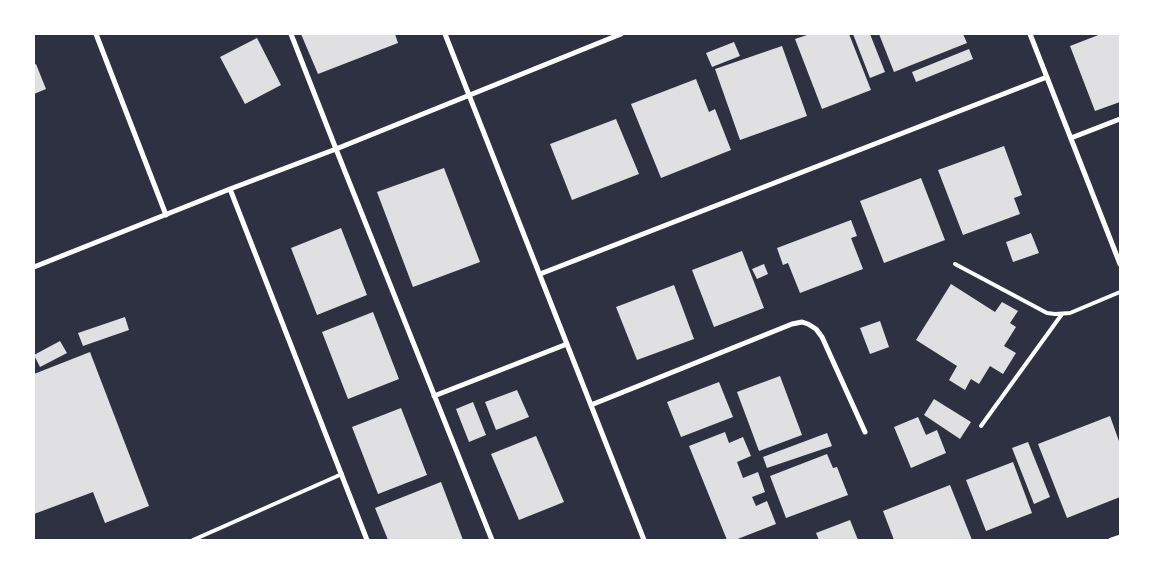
<!DOCTYPE html>
<style>
body{margin:0}
#map{position:relative;width:1154px;height:574px;overflow:hidden;background:#2d3142;font-family:"Space Grotesk",sans-serif}
canvas{display:block}
.frame{position:absolute;inset:0;border:35px solid #fff;pointer-events:none}
</style>
<div id="map">
<canvas width="1154" height="574"></canvas>
<div class="frame"></div>
</div>
<script>
const c = document.querySelector('canvas').getContext('2d');
c.lineJoin = 'round';
function paint(path, color) {
  c.fillStyle = color;
  c.fill(path, 'evenodd');
}
function poly(rows) {
  const path = new Path2D();
  for (const r of rows) {
    path.moveTo(r[0], r[1]);
    for (let i = 2; i < r.length; i += 2) path.lineTo(r[i], r[i + 1]);
  }
  return path;
}
function stroke(path, color, width, dash) {
  c.strokeStyle = color;
  c.lineWidth = width;
  c.lineCap = dash ? 'butt' : 'round';
  c.setLineDash(dash || []);
  c.stroke(path);
}
paint(poly([
 [301,34,395,34,398,43,318,74],
 [810,34,849,34,871,90,822,109,795,39],
 [853,34,870,34,885,72,870,78],
 [879,34,963,34,967,43,894,72],
 [1101,34,1120,34,1120,102,1095,111,1070,46],
 [257,38,281,85,245,104,220,57],
 [734,42,740,56,712,67,706,53],
 [782,46,807,116,740,140,715,69],
 [969,49,973,59,916,82,912,72],
 [36,64,46,89,34,94,34,65],
 [696,79,709,112,715,109,731,150,661,178,631,104],
 [616,119,639,174,572,200,550,144],
 [1004,146,1022,195,1014,198,1020,214,963,235,938,170],
 [444,168,480,262,413,287,377,192],
 [921,178,945,240,884,263,860,201],
 [851,220,857,236,851,238,863,269,800,293,788,263,783,265,777,248],
 [341,228,367,295,317,315,291,248],
 [1031,233,1039,253,1013,262,1006,242],
 [742,251,764,308,714,327,692,270],
 [764,264,768,274,757,279,752,269],
 [951,284,995,312,1002,302,1018,311,1010,323,1016,327,1004,346,1016,353,1003,374,990,366,979,384,971,379,965,390,949,380,957,366,916,340],
 [674,285,694,339,637,360,616,307],
 [373,312,399,379,348,399,322,332],
 [125,317,129,330,83,346,78,333],
 [880,321,889,347,870,354,860,328],
 [60,341,67,353,40,367,34,355],
 [90,352,149,506,105,523,93,492,34,514,34,374],
 [780,376,802,435,759,451,737,392],
 [719,382,733,417,681,437,667,402],
 [517,390,529,417,496,430,485,402],
 [934,399,971,422,960,439,924,415],
 [473,402,486,435,469,442,456,409],
 [401,408,427,475,378,494,352,427],
 [1110,416,1120,444,1120,497,1067,518,1038,444],
 [918,417,926,435,937,430,946,453,911,468,894,427],
 [725,432,729,443,743,437,751,456,737,462,743,478,758,472,765,492,752,497,756,506,767,501,776,524,735,540,727,540,689,446],
 [827,433,832,446,767,468,763,457],
 [536,436,564,502,519,520,491,454],
 [1028,442,1050,497,1034,504,1012,448],
 [827,454,833,468,837,467,848,495,786,518,770,476],
 [1013,462,1032,513,986,531,966,480],
 [441,482,463,540,388,540,375,508],
 [950,485,972,540,894,540,883,511],
 [850,520,858,540,819,540,816,533]
]), '#e0e0e3');
stroke(poly([
 [955,264,1047,313,1055,314,1070,313,1120,292],
 [981,426,1062,314],
 [193,540,342,474]
]), '#fff', 4);
stroke(poly([
 [96,34,166,215],
 [291,34,336,149,492,540],
 [445,34,644,540],
 [1030,34,1120,264],
 [1071,138,1120,119],
 [230,189,367,540],
 [34,267,230,189,336,149,621,34],
 [540,274,1047,77],
 [434,396,567,344],
 [591,405,792,324,802,322,808,324,816,329,822,337,865,432],
 [1111,540,1120,537]
]), '#fff', 5);
</script>
